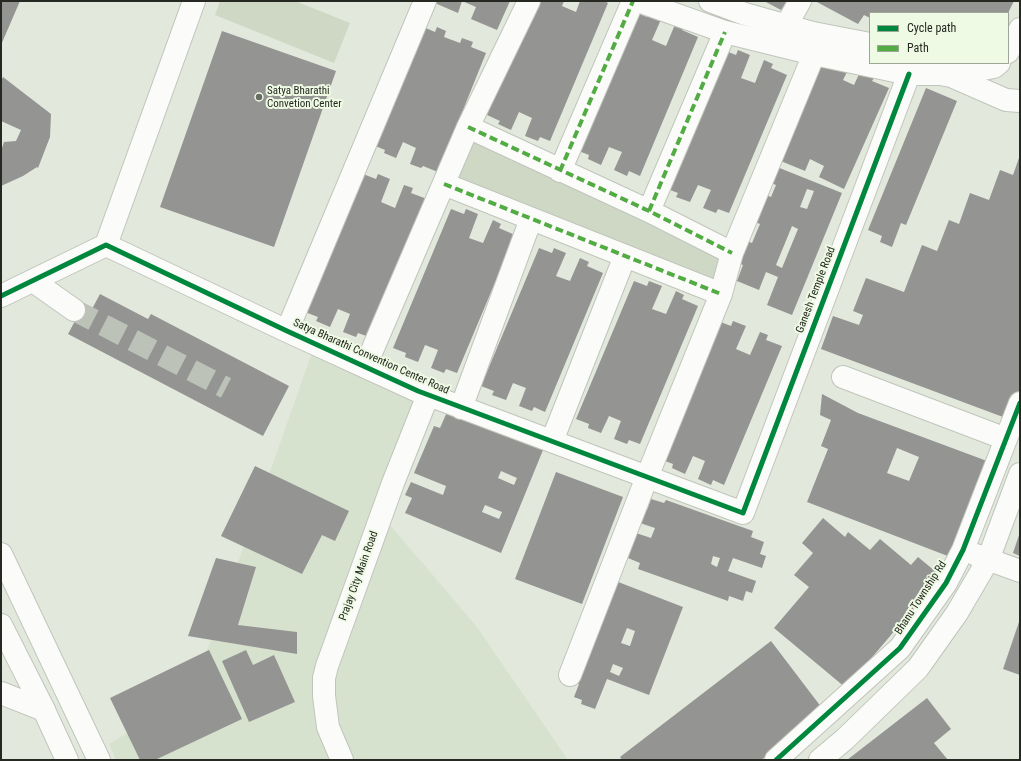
<!DOCTYPE html>
<style>
body{margin:0}
#map{position:relative;width:1021px;height:761px;overflow:hidden;background:#e2e8dc;font-family:"Roboto Condensed",sans-serif}
canvas{display:block}
.frame{position:absolute;inset:0;border:2px solid #252921;pointer-events:none}
.legend{position:absolute;left:869px;top:12px;width:140px;height:52px;box-sizing:border-box;background:#effae5;border:1px solid #9ea697;margin:0;padding:5px 7px;list-style:none;font-size:12px;color:#252921}
.legend li{display:flex;align-items:center;gap:8px;height:20px}
.legend b{width:20px;border:1px solid #9ea697}
</style>
<div id="map">
<canvas width="1021" height="761"></canvas>
<div class="frame"></div>
<ul class="legend">
<li><b style="height:5px;background:#00873e"></b>Cycle path</li>
<li><b style="height:5px;background:#53ab43"></b>Path</li>
</ul>
</div>
<script>
const c = document.querySelector('canvas').getContext('2d');
c.lineJoin = 'round';
function paint(path, color) {
  c.fillStyle = color;
  c.fill(path, 'evenodd');
}
function poly(rows) {
  const path = new Path2D();
  for (const r of rows) {
    path.moveTo(r[0], r[1]);
    for (let i = 2; i < r.length; i += 2) path.lineTo(r[i], r[i + 1]);
  }
  return path;
}
function stroke(path, color, width, dash) {
  c.strokeStyle = color;
  c.lineWidth = width;
  c.lineCap = dash ? 'butt' : 'round';
  c.setLineDash(dash || []);
  c.stroke(path);
}
function label(font, color, halo, rows, align = 'center') {
  c.font = font + ' "Roboto Condensed",sans-serif';
  c.lineWidth = 4;
  c.setLineDash([]);
  c.textBaseline = 'middle';
  c.strokeStyle = halo;
  c.fillStyle = color;
  for (const [text, x, y, turn = 0] of rows) {
    c.save();
    c.translate(x, y);
    c.rotate((+turn || 0) * Math.PI / 180);
    c.textAlign = isNaN(turn) ? turn : align;
    if (halo) c.strokeText(text, 0, 0);
    c.fillText(text, 0, 0);
    c.restore();
  }
}
paint(poly([
 [315,344,418,391,373,505,477,627,568,760,116,760,109,744,192,693]
]), '#d7e2ce');
paint(poly([
 [220,1,295,1,350,23,334,63,215,15],
 [468,127,732,253,721,294,444,184]
]), '#cfd8c5');
paint(poly([
 [1,1,20,1,1,45],
 [430,1,510,1,497,30,471,19,476,7,462,1,458,13],
 [534,1,564,1,562,6,576,12,580,1,604,1,608,3,550,141,540,137,538,141,525,136,532,118,519,112,511,130,498,124,500,121,487,115],
 [764,1,787,1,781,10],
 [815,1,1014,1,1008,13,870,13,870,18,864,15,858,24],
 [634,12,647,17,650,12,662,17,652,40,666,46,676,22,684,26,682,30,698,37,640,176,629,171,627,176,614,170,622,152,609,147,601,165,588,159,589,155,576,150],
 [421,26,435,32,437,27,446,31,444,37,460,43,462,38,473,42,471,47,486,53,438,172,423,166,421,168,410,164,416,148,403,142,396,158,384,153,385,150,373,145],
 [222,31,336,71,274,247,160,207],
 [723,50,736,55,738,50,750,55,741,78,755,83,764,60,773,64,771,68,787,75,729,213,718,209,716,213,703,208,711,190,698,185,690,202,676,197,678,193,665,188],
 [820,60,849,68,843,80,854,85,860,72,874,78,872,81,889,88,844,189,819,177,824,166,810,159,805,171,776,159],
 [3,77,51,114,50,137,38,168,37,167,23,176,1,186,1,151,4,142,16,141,21,130,1,121,1,81],
 [926,88,957,101,906,225,901,223,892,247,880,242,882,236,868,230],
 [1020,155,1020,395,1011,420,821,349,833,316,859,325,863,315,853,311,866,278,904,292,922,245,937,251,949,220,959,224,970,193,989,200,1000,170,1013,175],
 [777,167,842,193,792,315,767,305,778,277,766,272,759,290,737,281,743,265,738,263,747,241,752,243,760,224,755,222,766,195,771,197,776,185,771,183],
 [807,189,814,191,807,209,800,207],
 [792,226,798,229,782,268,776,265],
 [363,174,376,179,378,174,390,179,381,202,395,208,404,185,413,188,411,193,427,199,369,337,358,333,356,337,343,332,350,314,338,309,330,327,316,321,318,317,305,312],
 [451,209,464,214,466,209,478,214,469,238,483,243,493,220,501,224,499,228,515,235,457,373,446,369,444,373,431,368,438,350,425,345,418,362,405,357,406,353,393,348],
 [539,248,552,253,554,248,566,253,556,276,570,281,580,258,589,262,587,266,603,273,545,412,534,407,532,411,519,406,526,388,513,383,506,400,492,395,494,391,481,386],
 [634,281,647,286,649,281,662,286,652,309,666,314,676,291,684,295,682,299,698,306,640,444,629,440,627,444,614,439,621,421,609,416,601,433,588,428,589,424,576,419],
 [100,294,148,319,151,314,289,386,263,436,68,334,84,304,92,309],
 [718,321,731,326,733,321,746,326,736,349,750,355,760,332,768,335,766,340,782,346,724,485,713,480,711,485,698,479,705,461,693,456,685,474,672,468,673,464,660,459],
 [822,394,858,413,987,461,953,558,807,502,828,449,821,446,831,420,820,415],
 [897,448,919,457,909,481,887,473],
 [447,412,543,450,501,553,405,513,412,498,405,495,411,482,443,495,446,486,414,473,434,426,440,428],
 [501,471,517,478,514,485,498,478],
 [485,505,502,512,499,519,482,512],
 [255,466,349,511,335,541,322,535,302,574,221,536],
 [556,472,623,497,582,604,515,579],
 [651,499,664,503,666,500,753,531,751,537,764,542,760,554,766,556,762,568,733,558,728,571,756,581,752,593,746,591,743,601,729,596,728,601,638,569,640,563,628,558,631,549,627,548,633,532,651,538,655,528,637,522,642,508,647,510],
 [713,556,720,558,717,567,711,564],
 [823,518,845,537,848,532,870,550,880,539,911,565,918,557,941,576,846,688,774,628,809,587,794,575,813,553,802,543],
 [1020,532,1020,556,1013,553],
 [216,558,256,567,238,625,297,632,297,654,188,636],
 [613,580,683,607,649,695,607,679,595,709,581,704,582,700,574,697,579,684,574,682],
 [627,628,635,631,630,646,621,643],
 [613,664,623,668,619,676,610,672],
 [1020,619,1020,675,1003,669],
 [771,641,825,712,761,760,622,760,620,757],
 [209,650,242,719,155,760,140,760,110,698],
 [246,650,253,665,274,655,295,702,249,722,222,661],
 [927,698,951,729,934,743,948,760,847,760]
]), '#949492');
stroke(poly([
 [74,310,226,388]
]), '#bcc2b7', 22, [22, 11]);
const minor = poly([
 [638,1,725,32,814,54,909,74,940,74,951,76,1006,100,1020,101],
 [710,1,745,14,813,33,870,44],
 [786,26,800,1],
 [1008,52,1020,29],
 [958,63,983,69,994,67,999,63],
 [468,127,649,211,732,253],
 [560,171,633,1],
 [444,184,721,294],
 [649,211,725,32],
 [106,245,194,1],
 [33,281,74,310],
 [1,296,106,245,287,331,418,391,743,513,909,74],
 [287,331,425,1],
 [365,367,468,127,529,1],
 [843,377,1006,439],
 [461,408,531,219],
 [552,441,625,256],
 [976,555,1020,571],
 [570,675,647,477,721,294,732,253,814,54],
 [1,693,44,710],
 [342,760,328,727,324,696,324,678,327,666,393,483,428,395],
 [776,760,900,648,946,583,963,550,1020,403],
 [820,760,845,739,918,668,957,613,988,560,1020,474]
]);
const major = poly([
 [1,554,99,760],
 [1,625,44,710,67,760]
]);
stroke(minor, '#c0c5bb', 24);
stroke(major, '#c0c5bb', 24);
stroke(minor, '#fbfcfa', 22);
stroke(major, '#fbfcfa', 22);
stroke(poly([
 [468,127,649,211,732,253],
 [560,171,633,1],
 [444,184,721,294],
 [649,211,725,32]
]), '#53ab43', 4, [8, 4]);
stroke(poly([
 [1,296,106,245,287,331,418,391,743,513,909,74],
 [776,760,900,648,946,583,963,550,1020,403]
]), '#00873e', 5);
for (const [x, y, r, color] of [
 [259,97,4,"#676c62"]
]) {
  const dot = new Path2D();
  dot.arc(x, y, r, 0, 2 * Math.PI);
  c.fillStyle = color;
  c.fill(dot);
  stroke(dot, '#effae5', 1.5);
}
label('11px', '#252921', '#effae5', [
 ["Satya Bharathi",267,91],
 ["Convetion Center",267,104]
], 'left');
label('11px', '#252921', '#effae5', [
 ["Ganesh Temple Road",816,290,-69],
 ["Satya Bharathi Convention Center Road",371,357,24],
 ["Prajay City Main Road",359,576,-70],
 ["Bhanu Township Rd",921,598,-57]
]);
</script>
